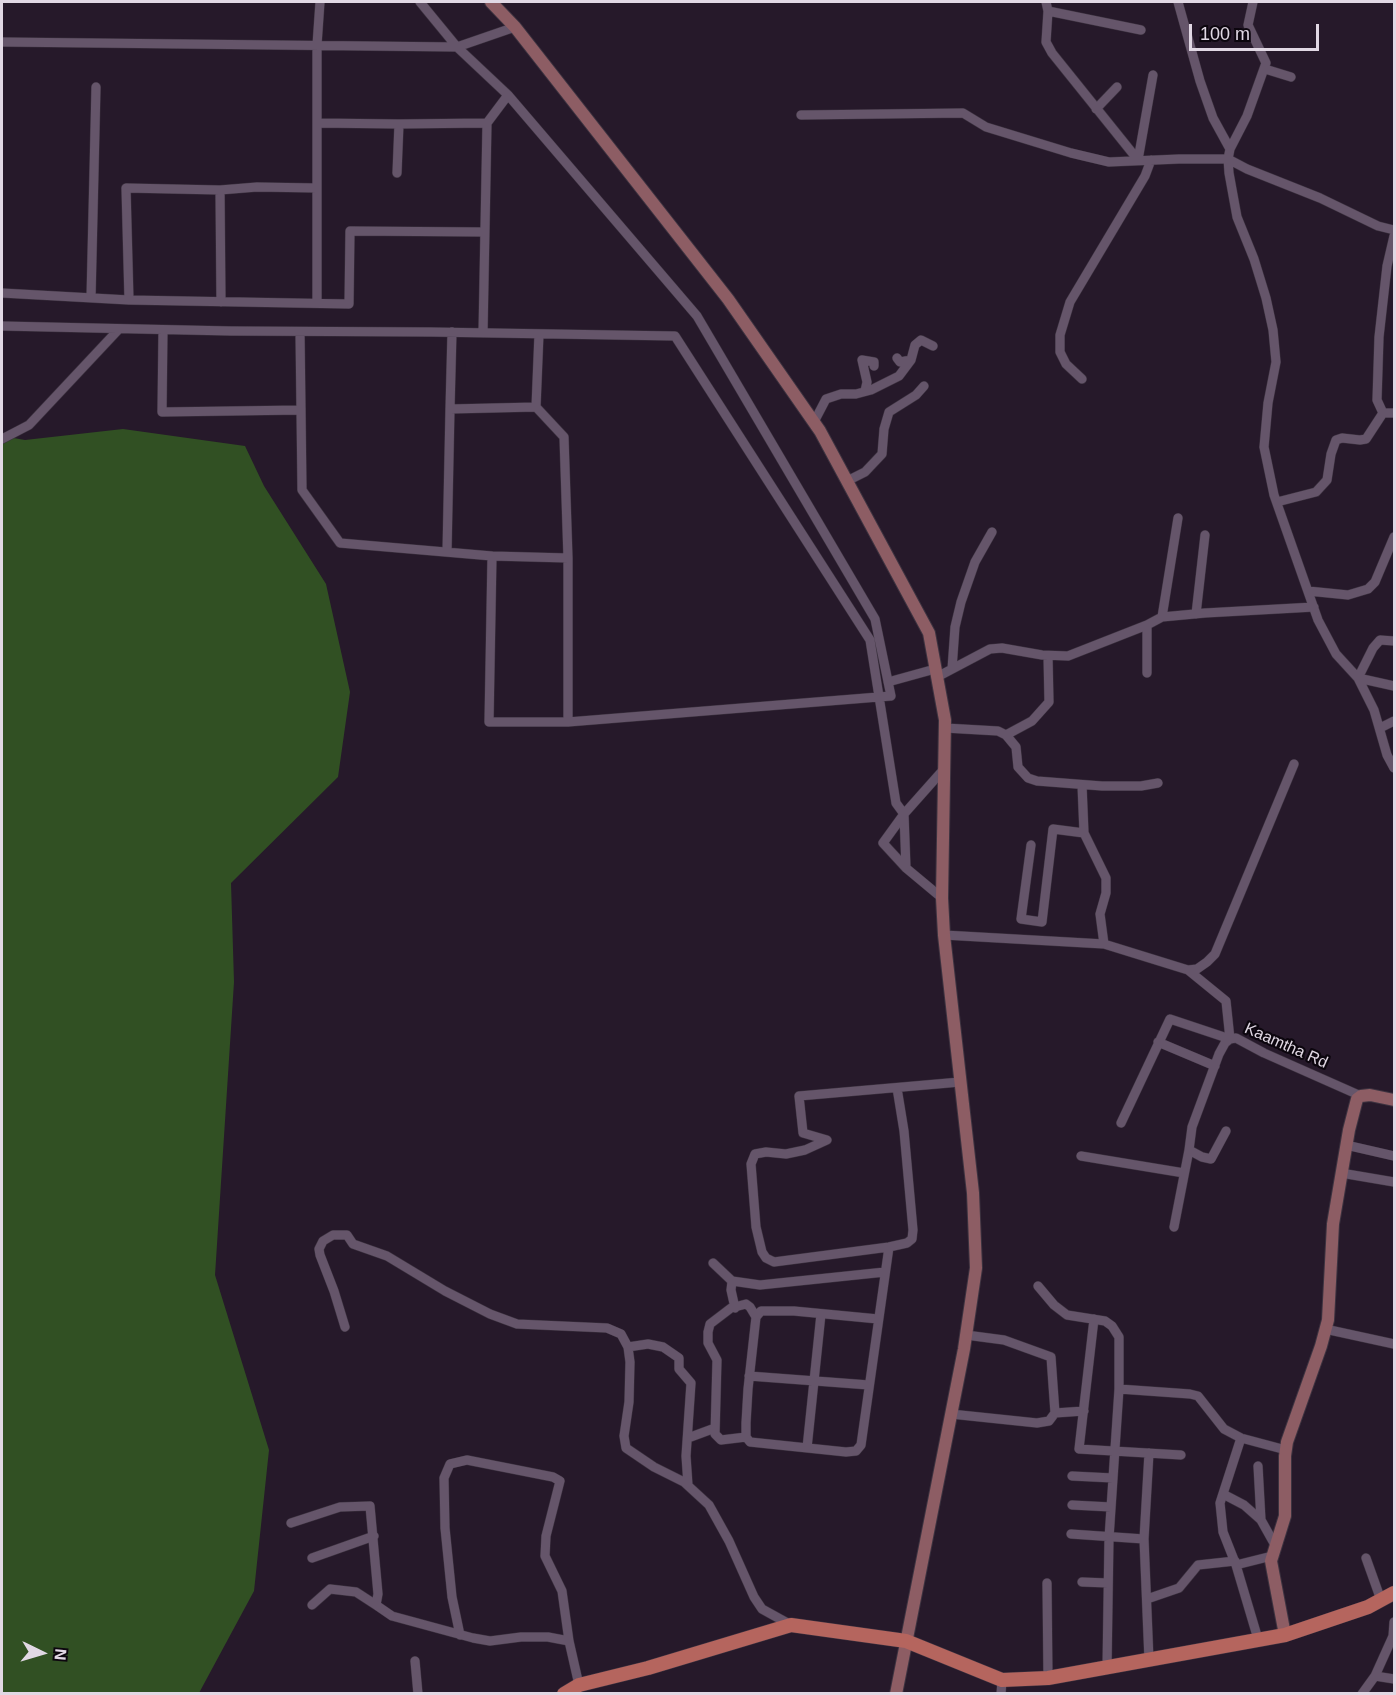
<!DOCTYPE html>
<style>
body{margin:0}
#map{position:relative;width:1396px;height:1695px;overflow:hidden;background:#26192a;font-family:Arial,sans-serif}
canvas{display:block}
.frame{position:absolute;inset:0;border:3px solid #e1d8e4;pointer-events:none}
.north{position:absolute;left:12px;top:1623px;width:60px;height:60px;-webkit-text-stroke:4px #0c060e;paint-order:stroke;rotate:95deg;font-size:16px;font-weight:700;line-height:24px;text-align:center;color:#e1d8e4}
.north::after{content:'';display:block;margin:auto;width:21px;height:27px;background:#e1d8e4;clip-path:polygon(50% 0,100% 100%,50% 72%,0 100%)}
.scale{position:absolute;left:1189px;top:24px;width:130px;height:27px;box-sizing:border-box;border:3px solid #e1d8e4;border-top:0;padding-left:8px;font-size:18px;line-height:21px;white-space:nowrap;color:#e1d8e4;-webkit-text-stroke:4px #0c060e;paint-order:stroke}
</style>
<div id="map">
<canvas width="1396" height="1695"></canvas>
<div class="frame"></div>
<div class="north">N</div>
<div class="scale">100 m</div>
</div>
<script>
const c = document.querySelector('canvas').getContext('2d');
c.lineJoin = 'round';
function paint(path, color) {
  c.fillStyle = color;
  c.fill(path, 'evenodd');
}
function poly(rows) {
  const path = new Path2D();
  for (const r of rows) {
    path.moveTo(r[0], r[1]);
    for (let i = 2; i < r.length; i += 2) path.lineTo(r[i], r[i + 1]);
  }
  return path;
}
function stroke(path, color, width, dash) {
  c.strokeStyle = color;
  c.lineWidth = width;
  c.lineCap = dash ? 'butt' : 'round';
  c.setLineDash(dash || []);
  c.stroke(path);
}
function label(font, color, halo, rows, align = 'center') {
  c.font = font + ' Arial,sans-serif';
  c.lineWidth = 4.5;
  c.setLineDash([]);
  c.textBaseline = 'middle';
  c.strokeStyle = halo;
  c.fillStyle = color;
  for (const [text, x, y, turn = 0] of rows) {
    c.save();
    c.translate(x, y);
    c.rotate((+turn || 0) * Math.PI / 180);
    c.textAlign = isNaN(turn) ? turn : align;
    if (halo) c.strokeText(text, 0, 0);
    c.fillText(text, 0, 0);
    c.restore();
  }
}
paint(poly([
 [123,429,245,446,264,486,326,584,350,692,338,777,231,883,234,982,215,1275,269,1450,254,1591,199,1693,2,1693,2,436,25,440]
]), '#315023');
const street = poly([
 [420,2,457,47,508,95,697,316,875,619,891,696,568,722,489,722,492,556,568,558],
 [1046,2,1048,11,1046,42,1052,53,1138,160],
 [1048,11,1141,30],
 [2,42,457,47,515,27],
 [1265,69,1291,77],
 [1096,109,1117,87],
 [801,115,963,113,986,127,1071,153,1109,162,1179,159,1228,159,1230,149,1213,118,1200,81,1178,2],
 [317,123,399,124],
 [1230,149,1247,116,1266,63,1248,25,1253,2],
 [1138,160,1153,75],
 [397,173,399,124,487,123],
 [220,190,221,302],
 [1394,230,1378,226,1320,198,1247,169,1228,159,1229,173,1237,217,1254,259,1266,298,1273,330,1276,362,1268,403,1264,447,1274,495,1318,620,1336,654,1358,678,1374,710,1387,755,1394,768],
 [2,293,129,300,349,304,350,231,484,232],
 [91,298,96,87],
 [129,300,126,188,220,190,257,187,317,188],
 [317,303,317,45,320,2],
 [2,326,231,331,431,332,675,336,870,640,896,803,904,814,906,868],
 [163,330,162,412,301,410,302,490,340,543,492,556],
 [300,332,301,410],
 [483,333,487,123,508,95],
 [539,334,536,407,564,437,568,558,568,722],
 [897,358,900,362,911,360],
 [1082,379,1066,364,1060,352,1060,335,1070,302,1145,176,1151,160],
 [865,391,867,382,862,360,874,362,874,366],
 [450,409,452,332],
 [1383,413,1377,400,1379,337,1387,266,1394,236],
 [814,422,826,399,841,394,856,394,871,390,899,376,911,360,915,345,921,340,933,346],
 [2,439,29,425,119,329],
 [847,481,865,472,882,454,884,429,889,412,916,395,924,386],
 [1277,502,1316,492,1327,480,1331,454,1336,440,1342,438,1360,440,1366,439,1383,413,1394,413],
 [447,552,450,409,536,407],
 [1308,591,1348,595,1368,589,1375,582,1394,537],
 [1196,614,1205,535],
 [1162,617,1178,518],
 [1394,641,1380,640,1373,648,1358,678,1394,686],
 [952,669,955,627,961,602,975,562,992,532],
 [1147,673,1147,625,1162,617,1205,613,1314,607],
 [937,677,990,649,1002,648,1042,655,1068,656,1147,625],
 [888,682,935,669],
 [945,728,998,731,1006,735,1016,747,1018,767,1028,778,1037,781,1102,786,1141,786,1158,783],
 [1380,728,1394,721],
 [1006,735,1032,721,1049,702,1048,656],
 [1082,785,1084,833,1106,878,1106,893,1100,914,1104,944,1188,970,1226,1001,1230,1039,1225,1043,1219,1054,1192,1127,1189,1150,1202,1157,1211,1159,1226,1131],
 [1031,845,1021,919,1042,922,1053,829,1084,833],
 [942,898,906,868,883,843,904,814,944,769],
 [944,935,1104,944],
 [1188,970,1197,969,1207,962,1215,954,1294,764],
 [1158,1042,1215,1066],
 [897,1088,904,1131,913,1230,912,1239,907,1243,889,1247,774,1262,766,1258,762,1252,756,1227,751,1164,755,1154,766,1152,786,1154,805,1150,827,1140,803,1133,799,1096,960,1082],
 [1121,1123,1170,1019,1230,1039,1236,1038,1264,1053,1361,1096],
 [1346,1145,1394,1156],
 [1081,1156,1184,1173],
 [1341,1173,1394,1182],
 [1174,1227,1189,1150],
 [713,1263,732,1281,760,1285,885,1272],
 [732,1281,731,1290,735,1308],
 [1038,1286,1054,1305,1067,1315,1105,1321,1112,1326,1119,1337,1119,1389,1109,1538,1107,1668],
 [878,1319,794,1311,761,1311,756,1317,748,1389,746,1423,746,1437,750,1442,846,1452,856,1451,861,1445,889,1247],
 [1094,1319,1079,1449,1181,1455],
 [345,1327,334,1291,320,1255,319,1249,323,1241,333,1235,347,1235,353,1244,387,1256,445,1291,490,1314,517,1324,607,1328,621,1334,628,1347,630,1362,629,1402,624,1436,626,1448,654,1467,684,1482,709,1505,729,1541,754,1597,762,1609,791,1625],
 [1325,1329,1394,1344],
 [966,1335,1004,1340,1051,1357,1055,1413,1084,1411],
 [628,1347,648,1344,663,1347,679,1358,679,1369,691,1383,686,1456,688,1485],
 [749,1376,869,1385],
 [1119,1389,1190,1394,1198,1396,1224,1429,1241,1438,1286,1450],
 [951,1414,1037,1423,1049,1421,1055,1413],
 [746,1437,721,1440,715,1434,717,1360,708,1343,708,1332,710,1324,731,1308,746,1304,750,1307,756,1317],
 [688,1438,715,1428],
 [807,1448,821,1314],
 [1258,1466,1261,1520,1275,1545],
 [1072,1476,1113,1478],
 [1223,1494,1244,1505,1261,1520],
 [1072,1505,1111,1507],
 [291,1523,340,1507,370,1506,378,1594,376,1605,392,1616,473,1638,490,1641,521,1637,548,1637,569,1641],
 [1071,1534,1144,1539,1149,1660],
 [1144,1539,1149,1453],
 [312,1558,374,1536],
 [1366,1558,1381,1600],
 [1236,1565,1223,1532,1220,1503,1241,1438],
 [1082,1582,1108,1583],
 [1047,1583,1048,1678],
 [1147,1599,1179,1588,1198,1565,1235,1561],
 [312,1605,330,1589,356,1592,376,1605],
 [460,1635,452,1597,445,1528,444,1478,450,1464,467,1460,553,1477,560,1481,546,1536,545,1556,562,1591,569,1641,579,1685],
 [1258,1639,1236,1565,1272,1556],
 [415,1661,418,1694],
 [1375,1676,1393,1636,1394,1622],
 [1001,1694,1002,1680],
 [1362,1694,1375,1676,1394,1679]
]);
const secondary = poly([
 [491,2,515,27,728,299,820,431,929,633,945,720,942,898,944,935,973,1193,976,1268,964,1349,896,1694],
 [1285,1635,1271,1561,1285,1516,1285,1456,1287,1442,1321,1346,1328,1320,1333,1224,1349,1130,1357,1099,1361,1096,1370,1095,1394,1100]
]);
const primary = poly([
 [564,1694,579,1685,648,1668,791,1625,906,1641,1002,1680,1048,1678,1285,1635,1368,1607,1394,1593]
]);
stroke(street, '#3d3340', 10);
stroke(secondary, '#3d3340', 14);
stroke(primary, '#3d3340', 15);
stroke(street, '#65556a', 9);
stroke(secondary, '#8d5d64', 12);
stroke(primary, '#b5655e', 14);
label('16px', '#e1d8e4', '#0c060e', [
 ["Kaamtha Rd",1286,1046,24]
]);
</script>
